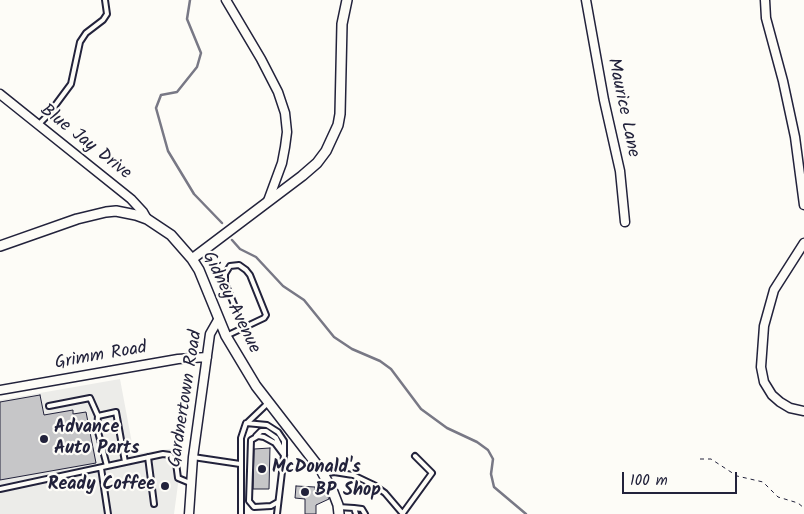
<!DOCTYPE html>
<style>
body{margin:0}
#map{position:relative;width:804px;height:514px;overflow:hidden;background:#fdfcf7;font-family:Kalam,sans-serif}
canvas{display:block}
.scale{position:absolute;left:622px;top:472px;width:115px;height:22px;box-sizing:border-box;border:2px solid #22223b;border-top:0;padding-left:6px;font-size:15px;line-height:18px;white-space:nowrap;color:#22223b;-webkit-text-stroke:4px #fdfcf7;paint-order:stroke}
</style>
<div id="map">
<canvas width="804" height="514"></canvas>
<div class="scale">100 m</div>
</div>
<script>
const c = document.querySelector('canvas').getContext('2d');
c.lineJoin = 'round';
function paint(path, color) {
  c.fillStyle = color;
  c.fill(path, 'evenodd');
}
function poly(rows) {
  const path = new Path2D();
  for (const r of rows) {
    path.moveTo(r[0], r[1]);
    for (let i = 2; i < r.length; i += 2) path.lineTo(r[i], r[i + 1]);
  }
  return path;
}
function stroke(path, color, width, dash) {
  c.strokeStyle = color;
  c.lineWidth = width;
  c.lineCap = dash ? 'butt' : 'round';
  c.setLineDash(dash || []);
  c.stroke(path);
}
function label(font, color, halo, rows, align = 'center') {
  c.font = font + ' Kalam,sans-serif';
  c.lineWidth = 4.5;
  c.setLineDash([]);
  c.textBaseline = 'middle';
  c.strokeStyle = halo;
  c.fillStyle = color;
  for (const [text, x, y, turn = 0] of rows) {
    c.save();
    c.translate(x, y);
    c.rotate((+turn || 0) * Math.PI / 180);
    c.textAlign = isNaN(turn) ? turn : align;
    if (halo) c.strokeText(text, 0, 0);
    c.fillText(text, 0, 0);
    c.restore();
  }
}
paint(poly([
 [120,379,134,454,183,447,174,514,0,514,0,400]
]), '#ecece9');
stroke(poly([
 [190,0,187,19,201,53,197,67,177,92,161,95,156,108,168,151,194,194,222,223],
 [232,240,240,249,256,257,283,286,304,300,334,337,352,349,380,361,391,369,421,409,447,428,477,442,488,450,493,459,491,474,494,487,526,514]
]), '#787885', 2.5);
const building = poly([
 [40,395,44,415,73,410,73,414,86,412,96,463,0,480,0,402,40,395],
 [270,448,269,489,253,489,254,449,270,448],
 [296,486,315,487,315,494,324,489,329,499,316,505,316,514,305,514,305,499,295,498,296,486]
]);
paint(building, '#c6c6c8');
stroke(building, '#22223b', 1);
const service = poly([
 [38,125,48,115,71,84,80,42,86,33,103,20,107,14,105,0],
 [226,336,264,318,266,315,250,275,246,270,239,265,230,266,225,274,225,283,244,328],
 [49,406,90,398,98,416,116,412,125,462],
 [98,416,97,428,107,466],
 [247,423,269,402],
 [256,436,261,431,266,431,276,438,281,448],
 [148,457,154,504],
 [193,457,240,464],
 [101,468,108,514],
 [323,474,334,472,353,475,374,485,385,493,403,514],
 [0,489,163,454,170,455,176,463,178,478,190,483],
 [278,502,271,506,254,507,249,501,251,440,258,436,264,437,275,443,284,455],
 [338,507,354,508,356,514],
 [354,508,362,509,365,514],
 [403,513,432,473,415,456],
 [241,514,241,438,246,423,267,425,278,432,284,441,284,455,277,514]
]);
const minor = poly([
 [226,0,261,59,278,92,285,113,287,132,285,147,282,163,268,201],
 [586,0,604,100,620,171,625,222],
 [765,0,766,18,783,81,795,137,804,205],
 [0,94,131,199,143,212,147,219],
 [804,243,774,290,764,326,761,367,764,382,772,395,780,402,790,408,804,411],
 [0,390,178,359,207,357],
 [189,514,193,457,210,334,218,320]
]);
const tertiary = poly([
 [0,246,77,219,106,212,116,211,136,215,147,219,171,235,192,259,199,270,226,336,256,386,321,470,333,492,338,505,339,514],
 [192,259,302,176,317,163,326,151,338,125,340,114,342,24,347,0]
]);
stroke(service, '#22223b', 8);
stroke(minor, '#22223b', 11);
stroke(tertiary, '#22223b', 12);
stroke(poly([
 [700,459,711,459,737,476,763,482,778,497,798,503,804,508]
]), '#22223b', 1, [4, 4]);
stroke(service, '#fdfcf7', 4);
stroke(minor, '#fdfcf7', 8);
stroke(tertiary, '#fdfcf7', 9);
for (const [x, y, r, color] of [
 [44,439,5,"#22223b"],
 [262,469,5,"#22223b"],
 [165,486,5,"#22223b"],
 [305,492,5,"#22223b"]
]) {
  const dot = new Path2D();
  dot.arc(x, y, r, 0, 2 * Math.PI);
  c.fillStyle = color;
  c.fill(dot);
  stroke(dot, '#fdfcf7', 2);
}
label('18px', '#22223b', '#fdfcf7', [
 ["Maurice Lane",622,108,78],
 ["Blue Jay Drive",85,143,38],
 ["Gidney Avenue",230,303,64],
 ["Grimm Road",101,357,-10],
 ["Gardnertown Road",187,399,-81]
]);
label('bold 18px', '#22223b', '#fdfcf7', [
 ["Advance",54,429],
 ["Auto Parts",54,450],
 ["McDonald's",272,469],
 ["Ready Coffee",155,486,"right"],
 ["BP Shop",315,492]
], 'left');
</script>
